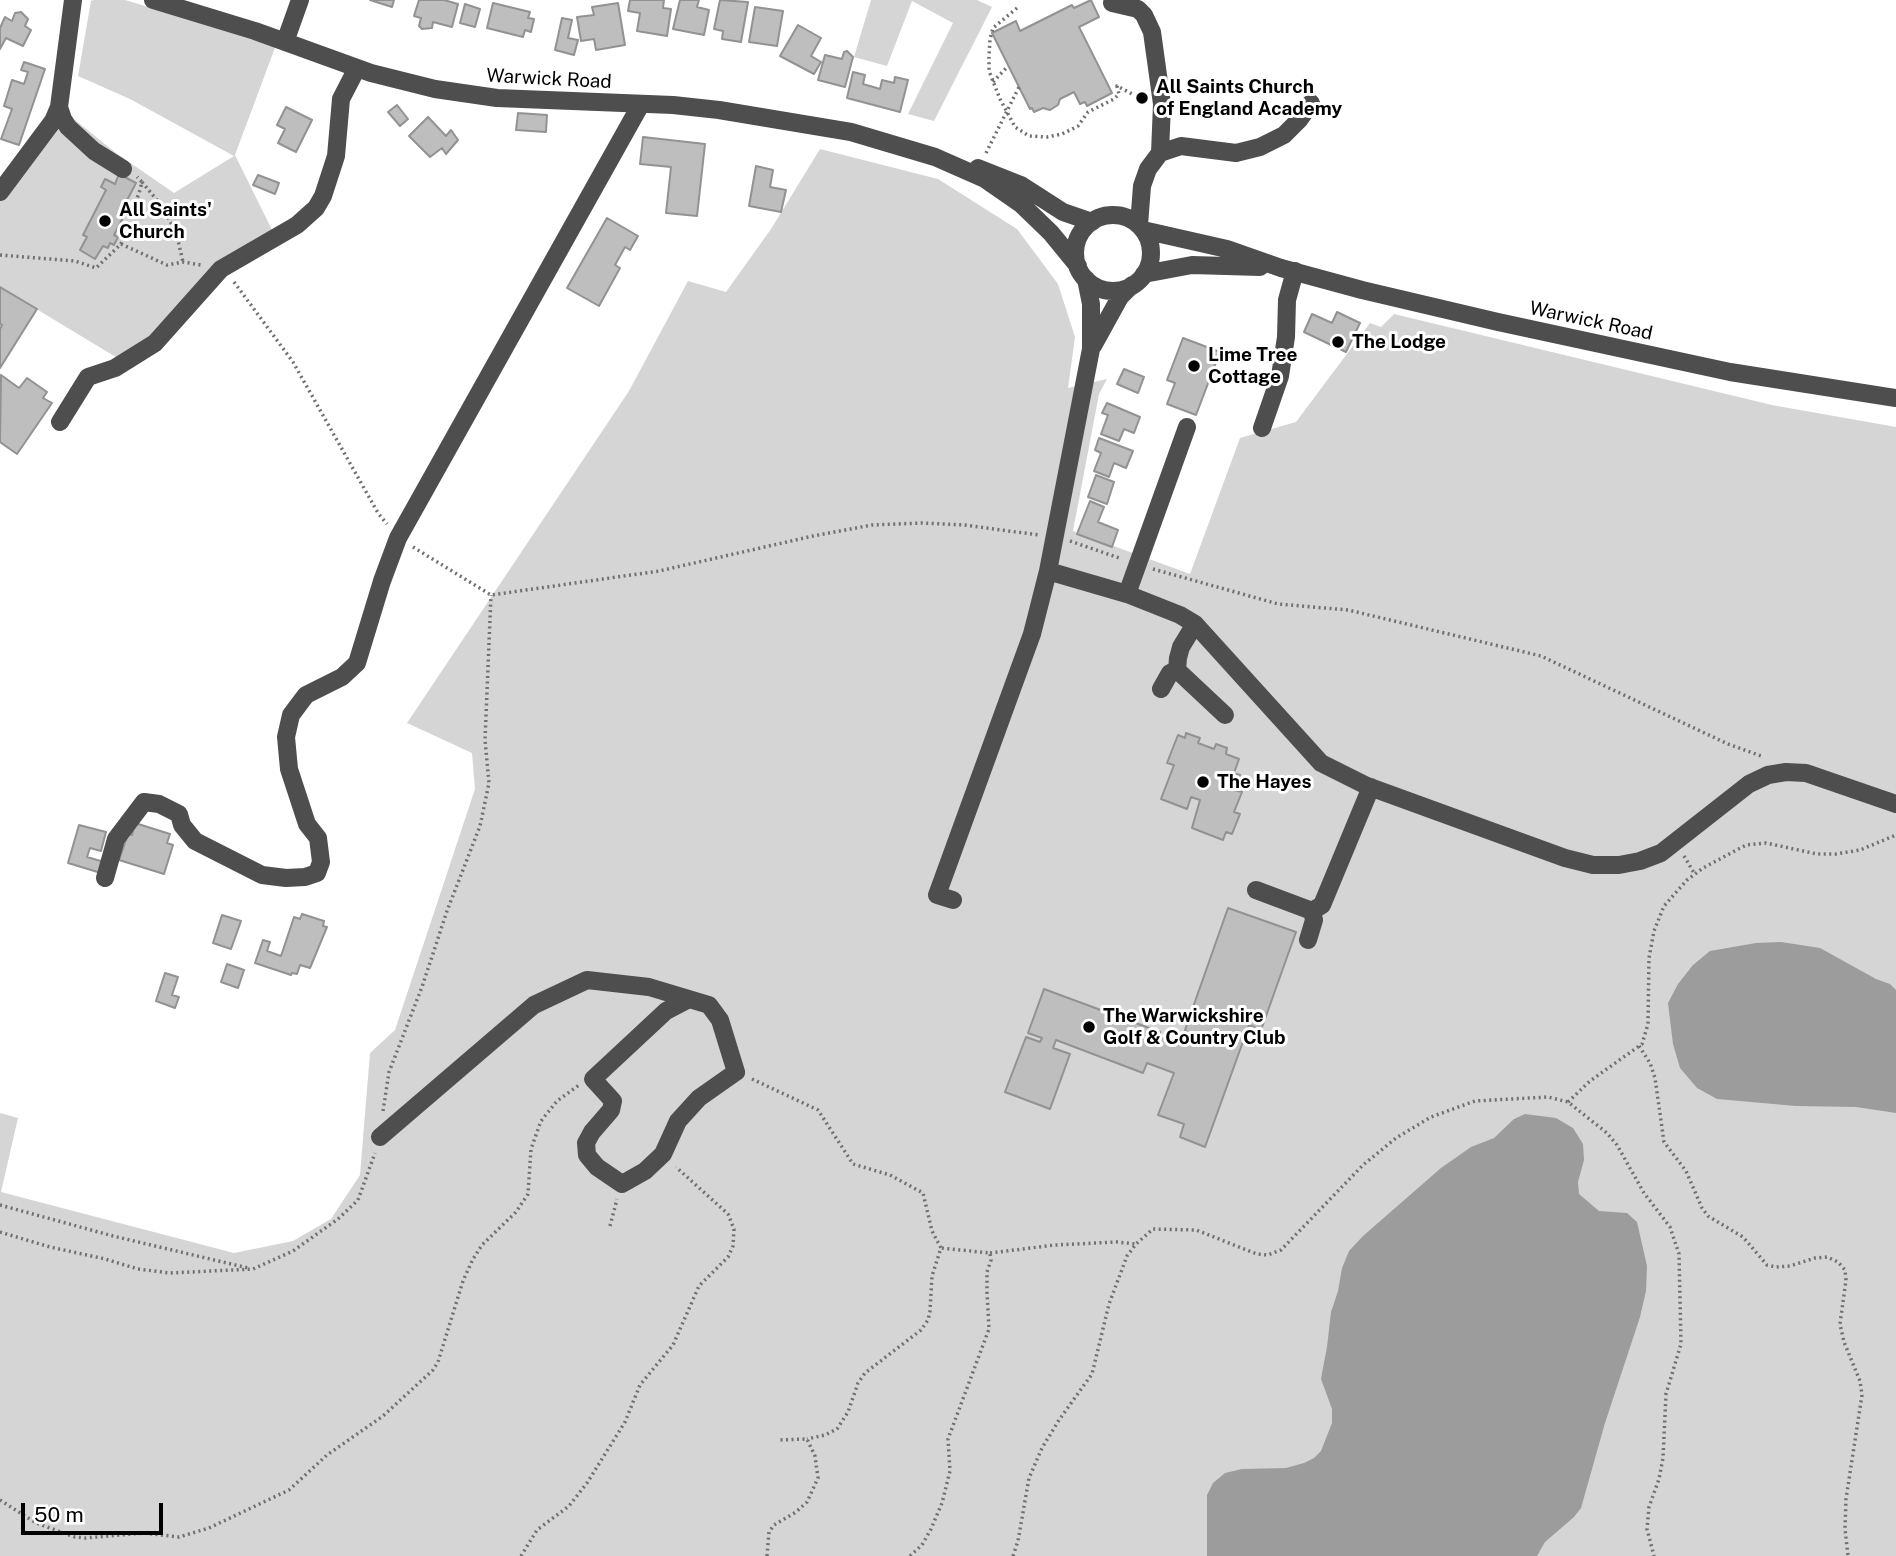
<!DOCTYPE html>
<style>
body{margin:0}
#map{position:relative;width:1896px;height:1556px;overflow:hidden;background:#fff;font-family:"Public Sans",sans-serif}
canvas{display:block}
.scale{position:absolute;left:21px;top:1503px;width:142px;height:32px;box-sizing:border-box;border:4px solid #000;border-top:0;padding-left:9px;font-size:21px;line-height:24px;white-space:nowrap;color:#000;-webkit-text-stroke:5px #fff;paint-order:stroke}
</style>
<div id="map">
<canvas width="1896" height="1556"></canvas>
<div class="scale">50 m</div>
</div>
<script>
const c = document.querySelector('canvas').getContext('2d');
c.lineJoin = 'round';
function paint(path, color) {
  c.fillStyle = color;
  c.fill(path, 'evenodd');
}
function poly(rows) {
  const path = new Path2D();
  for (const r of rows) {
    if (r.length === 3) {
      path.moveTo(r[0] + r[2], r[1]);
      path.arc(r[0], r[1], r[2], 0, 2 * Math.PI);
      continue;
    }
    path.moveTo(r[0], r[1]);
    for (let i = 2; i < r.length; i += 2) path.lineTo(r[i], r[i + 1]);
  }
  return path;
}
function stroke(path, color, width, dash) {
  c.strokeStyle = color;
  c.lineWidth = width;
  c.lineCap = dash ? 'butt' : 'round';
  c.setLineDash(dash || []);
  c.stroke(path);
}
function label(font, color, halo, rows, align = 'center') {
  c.font = font + ' "Public Sans",sans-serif';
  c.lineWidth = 6;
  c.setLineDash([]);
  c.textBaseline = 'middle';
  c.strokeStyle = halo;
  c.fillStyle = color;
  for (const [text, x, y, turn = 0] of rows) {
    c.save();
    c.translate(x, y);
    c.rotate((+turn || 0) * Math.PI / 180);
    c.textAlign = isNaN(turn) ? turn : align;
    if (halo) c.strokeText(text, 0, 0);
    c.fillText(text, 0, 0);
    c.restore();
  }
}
paint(poly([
 [94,0,125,0,276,45,235,155,276,238,243,256,124,362,0,287,0,192,59,107,116,153,174,193,234,156,130,99,78,76,91,1],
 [871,0,977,0,992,7,934,121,908,114,953,23,912,1,887,66,854,57],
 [820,149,938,179,1017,229,1058,284,1075,337,1068,388,1107,379,1099,394,1073,531,1190,574,1240,438,1296,422,1370,323,1381,327,1394,314,1772,405,1896,427,1896,1556,0,1556,0,1113,18,1118,1,1192,234,1253,293,1241,331,1219,360,1175,370,1053,395,1030,475,789,472,753,407,723,629,391,688,281,726,292,771,229]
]), '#d5d5d5');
paint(poly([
 [1781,942,1820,948,1876,979,1890,984,1896,990,1896,1113,1856,1107,1796,1106,1717,1099,1697,1088,1680,1068,1673,1044,1668,1003,1678,984,1693,965,1710,951,1756,943],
 [1525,1114,1556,1118,1573,1128,1583,1144,1584,1160,1578,1182,1579,1194,1599,1211,1627,1213,1637,1222,1647,1266,1646,1291,1640,1317,1605,1423,1581,1508,1574,1517,1545,1542,1537,1556,1207,1556,1207,1495,1213,1483,1225,1473,1242,1469,1286,1468,1304,1463,1314,1458,1321,1451,1332,1423,1332,1409,1321,1379,1322,1373,1327,1347,1331,1312,1338,1291,1342,1268,1349,1251,1363,1236,1441,1168,1471,1147,1494,1138,1514,1119]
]), '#9c9c9c');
const building = poly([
 [370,0,394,0,392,7,370,0],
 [419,0,444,0,458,4,452,27,433,22,432,28,422,29,419,26,421,18,414,16,419,0],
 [630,0,664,0,663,8,671,9,667,36,637,31,640,13,628,11,630,0],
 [680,0,699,0,697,7,709,10,704,35,673,29,680,0],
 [720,0,748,2,741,42,722,39,723,31,714,29,720,0],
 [1091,0,1099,17,1079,27,1112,93,1087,106,1085,102,1080,104,1074,92,1060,99,1058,105,1050,110,1043,108,1034,112,1032,108,1030,109,992,33,1016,21,1020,31,1072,5,1074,8,1091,0],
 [493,3,530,12,528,18,534,19,531,32,525,30,523,37,487,28,493,3],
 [618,3,625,45,596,50,594,39,581,41,577,17,594,15,592,7,618,3],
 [465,4,480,9,475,27,460,23,465,4],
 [755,7,783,11,777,46,749,42,755,7],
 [21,12,28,19,25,26,31,30,23,46,6,38,0,49,0,28,5,17,12,21,15,13,21,12],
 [562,18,572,20,568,38,578,40,574,55,555,50,562,18],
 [798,25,821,38,811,56,821,62,814,74,780,56,798,25],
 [847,51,853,57,845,87,818,80,825,55,842,59,844,52,847,51],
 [24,62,45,69,19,145,1,139,12,109,4,106,12,80,24,84,28,72,21,70,24,62],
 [853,72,865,75,863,84,880,89,882,80,894,83,895,77,908,80,900,112,847,98,853,72],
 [397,105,408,119,400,126,388,112,397,105],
 [286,107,312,120,296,152,278,143,285,129,277,125,286,107],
 [518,113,547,115,546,132,516,130,518,113],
 [428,117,446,136,451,130,458,140,446,154,442,148,430,157,409,136,428,117],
 [643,137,705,144,697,216,666,213,671,167,640,164,643,137],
 [756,166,773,170,770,187,786,190,781,212,749,206,756,166],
 [119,174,136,183,124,206,128,208,114,235,118,237,114,245,110,243,108,248,103,246,95,259,80,250,87,237,83,235,106,190,101,187,105,179,115,184,119,174],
 [258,175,279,183,275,194,253,185,258,175],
 [607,218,638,236,630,250,625,247,615,265,620,268,599,306,567,288,607,218],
 [0,287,37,309,0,368,0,329,2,325,0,324,0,287],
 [1337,312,1360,323,1346,352,1304,332,1312,314,1332,323,1337,312],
 [1183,338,1220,352,1196,415,1167,404,1175,383,1167,380,1183,338],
 [1124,369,1144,377,1138,393,1117,384,1124,369],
 [1,375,19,388,27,378,47,392,43,398,52,403,17,454,0,442,1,375],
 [1107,403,1140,417,1134,433,1124,429,1119,441,1101,434,1108,415,1102,413,1107,403],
 [1099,438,1133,451,1126,468,1114,463,1109,477,1094,471,1101,453,1095,450,1099,438],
 [1096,475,1114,482,1107,504,1088,497,1096,475],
 [1090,501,1104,507,1098,522,1118,530,1112,547,1077,534,1090,501],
 [1186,733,1200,738,1198,743,1214,749,1216,744,1227,748,1226,754,1239,759,1234,773,1240,775,1235,790,1242,792,1234,812,1240,814,1232,834,1226,832,1223,840,1192,828,1200,800,1191,797,1187,809,1161,799,1174,765,1167,763,1178,735,1185,738,1186,733],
 [135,823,170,834,167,843,173,845,164,874,119,860,128,834,132,835,135,823],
 [79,825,106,832,101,851,90,848,87,857,104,862,101,873,68,863,79,825],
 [1228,908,1296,932,1261,1030,1249,1025,1205,1147,1180,1137,1184,1124,1158,1115,1174,1073,1147,1063,1143,1073,1056,1040,1053,1048,1070,1054,1050,1109,1005,1092,1026,1037,1040,1042,1042,1038,1028,1033,1044,989,1160,1032,1159,1037,1183,1046,1188,1032,1185,1030,1228,908],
 [302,914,324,921,323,926,327,927,310,968,300,965,297,974,292,973,291,975,255,963,263,940,270,942,267,951,281,956,294,917,300,919,302,914],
 [222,915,241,921,231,949,213,943,222,915],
 [227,964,244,970,238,988,221,982,227,964],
 [165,973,178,977,172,995,179,997,175,1008,156,1001,165,973]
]);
paint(building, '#bebebe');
stroke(building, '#929292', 2);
stroke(poly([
 [1017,8,993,28,990,39,989,57,989,71,1000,99,1015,127,1029,136,1047,137,1062,134,1078,126,1088,112,1114,99,1119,94,1117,86,1144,100],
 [993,82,1008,66],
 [1178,109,1189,114],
 [986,153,1019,87],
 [142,182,161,205,176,232,183,262],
 [121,244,167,265,183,262,201,265],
 [0,255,75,261,96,268,121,244,140,190,142,182,137,177],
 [234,282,293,362,378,513,387,524],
 [1070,541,1122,559],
 [413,547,491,595,659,571,813,536,872,525,921,523,964,525,1039,535],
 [1153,569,1278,604,1348,610,1541,656,1728,744,1764,757],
 [1684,856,1694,873],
 [1639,1046,1650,1063,1655,1078,1664,1142,1686,1171,1702,1208,1708,1216,1743,1237,1767,1265,1776,1267,1790,1266,1815,1258,1827,1257,1838,1262,1845,1270,1846,1280,1840,1324,1844,1342,1860,1381,1862,1395,1846,1499,1845,1529,1848,1556],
 [752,1079,818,1110,853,1164,890,1175,923,1193,932,1231,941,1248,932,1276,930,1311,928,1320,921,1330,865,1373,858,1383,848,1412,837,1429,825,1435,807,1439],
 [1568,1102,1590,1081,1642,1044,1648,1024,1649,958,1654,931,1664,906,1687,880,1703,868,1746,845,1766,843,1817,854,1836,854,1860,850,1896,835],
 [383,1111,389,1072,422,987,447,911,480,826,489,783,485,740,491,595],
 [0,1205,113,1236,248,1268],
 [610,1226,617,1199],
 [0,1232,50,1247,105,1259,138,1269,170,1273,253,1269,293,1251,338,1219,358,1200,375,1153],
 [990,1253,1055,1245,1117,1242,1136,1244],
 [0,1500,36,1523,75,1537,85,1538,144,1533,179,1537,209,1528,289,1490,327,1455,383,1416,433,1370,438,1362,463,1281,473,1259,482,1245,516,1212,528,1194,531,1149,541,1121,557,1101,579,1085],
 [521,1556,537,1530,569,1506,587,1483,625,1422,640,1385,673,1345,699,1286,728,1257,733,1246,734,1229,728,1214,676,1167],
 [767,1556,769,1532,774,1525,796,1512,807,1502,818,1478,815,1456,807,1439,777,1440],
 [910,1556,922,1545,931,1529,942,1503,950,1471,948,1439,989,1329,987,1292,987,1272,991,1260,990,1253,941,1248],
 [1013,1556,1018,1541,1029,1478,1042,1448,1059,1420,1092,1374,1109,1304,1127,1256,1136,1244,1153,1229,1196,1230,1257,1254,1268,1255,1281,1250,1363,1165,1396,1138,1431,1117,1475,1101,1548,1097,1568,1102,1607,1133,1617,1145,1644,1193,1670,1227,1679,1254,1681,1344,1666,1394,1663,1458,1659,1479,1649,1507,1647,1529,1654,1556]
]), '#707070', 3.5, [2, 3.5]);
stroke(poly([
 [153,0,255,31,371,73,435,89,497,98,673,105,719,110,851,132,935,157,985,179,1021,204,1051,233,1078,266],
 [1112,3,1138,9,1144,15,1152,32,1162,104,1160,153],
 [285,42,300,0],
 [59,107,63,119,68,127,94,151,123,169],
 [978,168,1021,185,1063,212,1092,222],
 [0,192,53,121,59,107,73,0],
 [1113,253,38],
 [1139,225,1142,186,1148,169,1160,153,1181,146,1236,153,1260,147,1284,135,1299,120,1311,103],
 [1143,230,1227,249,1281,268,1362,290,1498,322,1730,372,1896,398],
 [1144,274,1192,265,1260,267],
 [1086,279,1091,304,1091,349,1048,571,1127,594,1180,615,1195,624,1321,763,1367,786,1565,858,1593,865,1619,865,1640,861,1661,853,1749,784,1768,775,1786,772,1806,773,1896,804],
 [1093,346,1120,297,1132,285],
 [60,422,88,377,115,368,155,343,221,269,297,225,316,208,323,196,336,156,341,99,357,68],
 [1262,428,1280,376,1286,337,1287,300,1295,271],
 [1127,594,1187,427],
 [1195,624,1181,647,1178,658,1177,670,1225,715],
 [1161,689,1170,673,1177,670],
 [105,878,116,839,144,802,159,804,179,814,182,825,195,841,262,875,286,878,305,877,317,873,321,862,318,838,307,824,289,769,286,737,291,715,306,695,342,677,357,663,382,581,398,538,641,104],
 [1256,890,1312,911,1322,905,1371,787],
 [953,900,937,895,1032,634,1048,571],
 [1308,940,1314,920,1312,911],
 [380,1137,534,1005,587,980,649,987,709,1005,720,1020,736,1072,699,1098,678,1121,663,1154,645,1171,622,1184,597,1167,587,1155,586,1143,592,1132,611,1110,613,1101,593,1079,666,1011,689,999]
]), '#4e4e4e', 18);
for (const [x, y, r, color] of [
 [1142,98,7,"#000"],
 [105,221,7,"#000"],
 [1338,342,7,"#000"],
 [1194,366,7,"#000"],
 [1203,782,7,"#000"],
 [1089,1027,7,"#000"]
]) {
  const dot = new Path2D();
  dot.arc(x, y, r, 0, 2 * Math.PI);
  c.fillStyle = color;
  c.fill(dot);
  stroke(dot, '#fff', 2.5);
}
label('19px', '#000', '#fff', [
 ["Warwick Road",549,79,3],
 ["Warwick Road",1591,321,12]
]);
label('bold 19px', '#000', '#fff', [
 ["All Saints Church",1156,87],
 ["of England Academy",1156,109],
 ["All Saints'",119,210],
 ["Church",119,232],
 ["The Lodge",1352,342],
 ["Lime Tree",1208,355],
 ["Cottage",1208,377],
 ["The Hayes",1217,782],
 ["The Warwickshire",1103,1016],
 ["Golf & Country Club",1103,1038]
], 'left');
</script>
